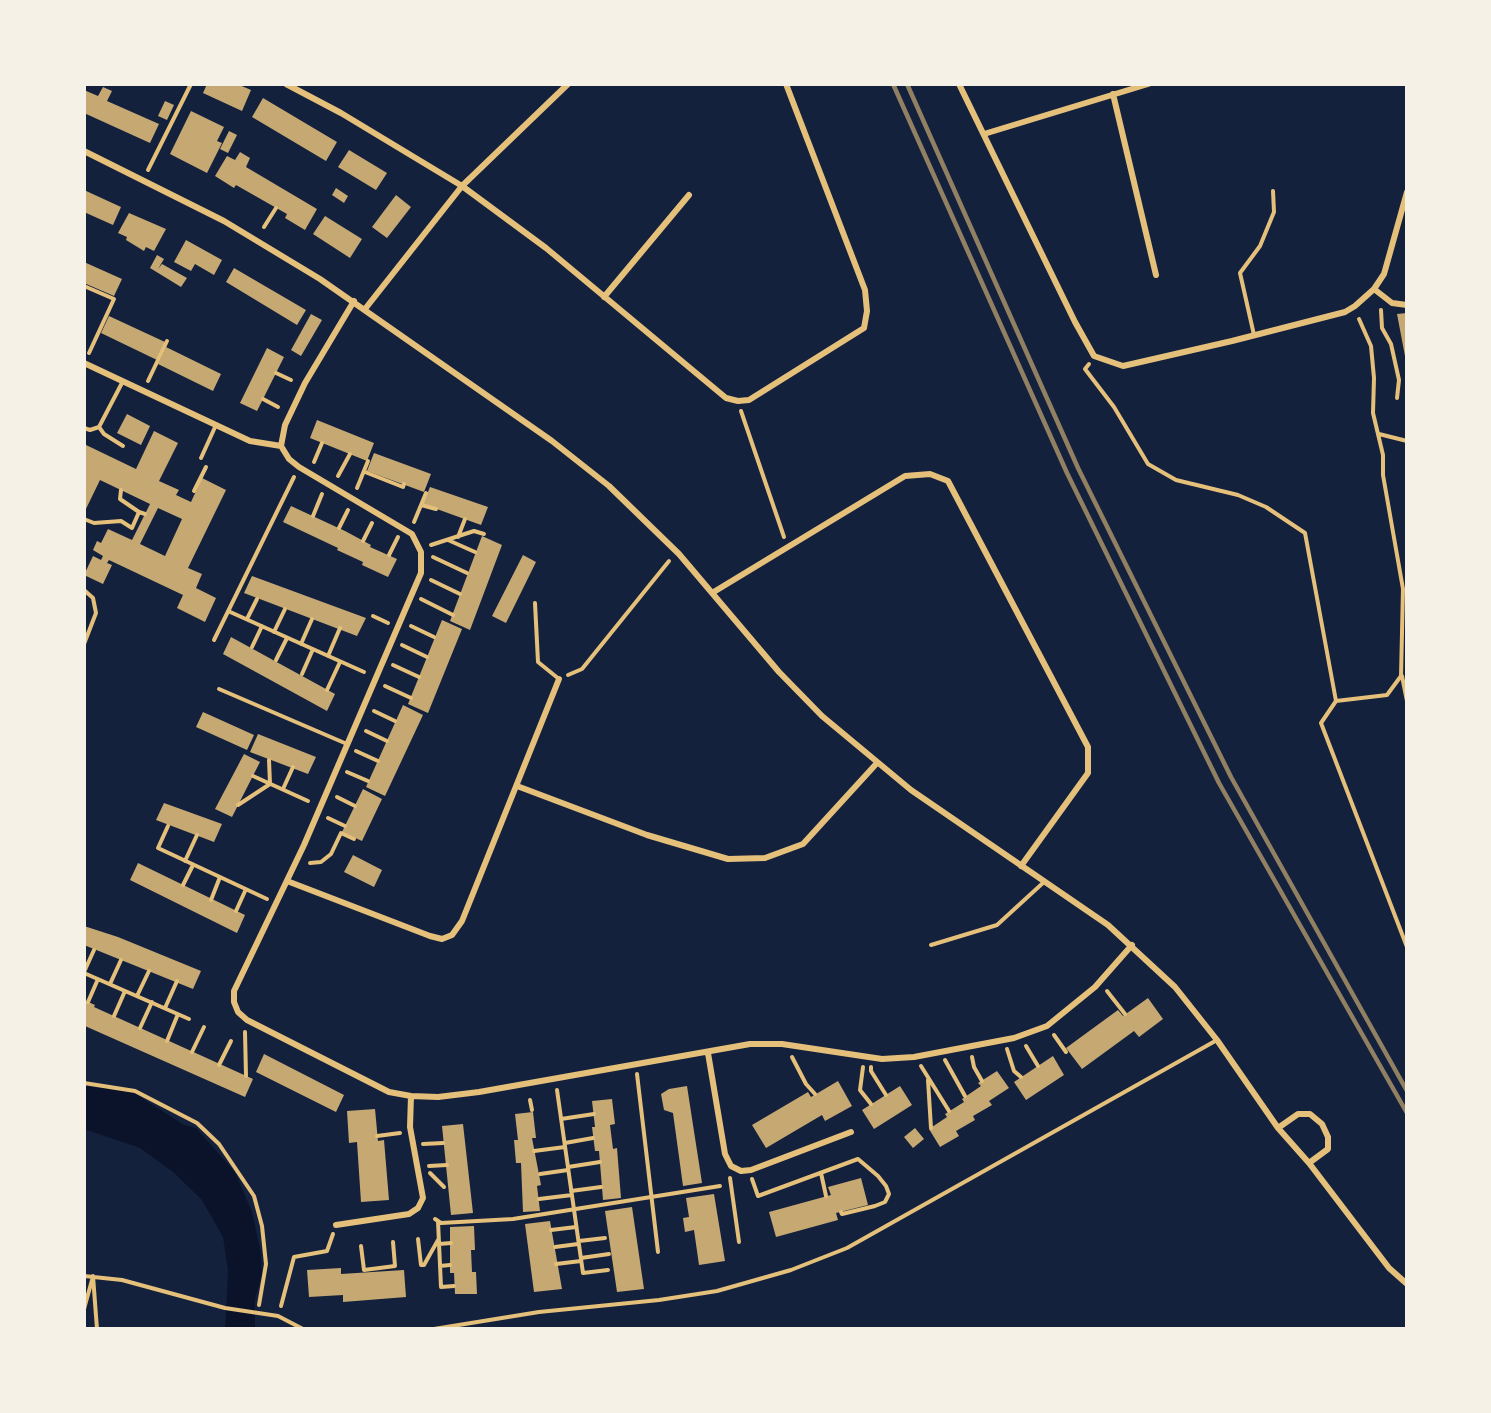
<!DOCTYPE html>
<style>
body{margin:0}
#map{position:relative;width:1491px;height:1413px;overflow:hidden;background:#14213d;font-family:"Space Grotesk",sans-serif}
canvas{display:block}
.frame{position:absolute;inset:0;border:86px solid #f6f1e7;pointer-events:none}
</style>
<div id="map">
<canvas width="1491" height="1413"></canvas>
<div class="frame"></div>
</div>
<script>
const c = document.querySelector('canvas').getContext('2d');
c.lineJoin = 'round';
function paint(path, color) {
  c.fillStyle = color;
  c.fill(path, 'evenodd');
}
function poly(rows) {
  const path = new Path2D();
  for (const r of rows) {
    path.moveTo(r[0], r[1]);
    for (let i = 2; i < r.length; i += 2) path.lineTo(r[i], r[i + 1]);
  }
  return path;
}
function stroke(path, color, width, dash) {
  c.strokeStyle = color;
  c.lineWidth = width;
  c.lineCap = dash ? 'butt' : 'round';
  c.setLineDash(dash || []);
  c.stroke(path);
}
paint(poly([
 [84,1086,103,1086,134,1093,184,1125,196,1128,235,1172,252,1212,261,1253,262,1274,255,1300,255,1329,225,1329,228,1271,223,1237,202,1200,173,1172,140,1148,84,1129]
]), '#0b132b');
paint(poly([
 [207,84,237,84,251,90,242,111,203,93],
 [103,87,112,91,107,101,159,124,150,143,84,113,84,90,98,96],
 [263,98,337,142,326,161,252,117],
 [165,101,174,105,167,120,158,116],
 [191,111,224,127,217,141,222,143,207,173,170,154],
 [229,131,237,135,228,153,220,149],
 [349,150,387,173,376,190,338,167],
 [240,152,250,158,246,167,317,209,305,230,285,218,287,214,236,185,234,188,215,176,227,156,235,160],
 [336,188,348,196,344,203,332,195],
 [84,190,121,207,113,225,84,212],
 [396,195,411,207,387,238,372,227],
 [129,213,166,229,154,251,146,247,144,251,126,240,127,237,118,233],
 [325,216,362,239,350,258,313,234],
 [186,240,222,260,214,275,195,264,191,271,174,262],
 [157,255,164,259,158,269,162,264,187,278,181,287,150,268],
 [84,262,122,279,114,296,84,283],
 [234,268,306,310,297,325,226,282],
 [1407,313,1407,356,1405,356,1397,314],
 [311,314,322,320,301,356,291,350],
 [109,316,165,342,157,360,101,333],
 [166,347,221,374,213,391,158,364],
 [267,348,284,357,257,411,240,403],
 [127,414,150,426,141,445,117,433],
 [317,420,374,443,367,461,310,438],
 [154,431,178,443,159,481,179,490,176,495,191,502,202,478,226,490,188,568,202,574,196,588,216,598,205,622,177,608,183,595,109,560,107,563,112,565,103,584,84,575,93,556,101,560,103,556,93,550,97,541,101,543,108,529,132,540,150,504,100,480,84,513,84,444,136,469],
 [158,508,182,519,165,556,140,544],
 [374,453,431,474,424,492,367,471],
 [430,487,488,507,481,525,423,504],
 [291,506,345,531,371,545,370,547,397,559,388,577,362,565,363,562,337,550,338,548,283,522],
 [482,536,502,545,470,630,450,621],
 [523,555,536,562,506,623,492,616],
 [252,576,366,618,357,636,244,593],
 [442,620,462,629,428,713,408,704],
 [231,637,335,694,327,711,223,654],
 [403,705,423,715,385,796,366,787],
 [203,712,254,735,247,750,196,727],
 [258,734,316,757,308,774,250,752],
 [244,754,260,762,232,817,215,809],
 [363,789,382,799,362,841,342,832],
 [164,803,222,824,214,842,156,820],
 [353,855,382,870,374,887,344,872],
 [138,863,245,915,237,933,130,880],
 [84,926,118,937,201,971,193,989,84,945],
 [1148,998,1163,1019,1139,1037,1134,1031,1082,1069,1066,1048,1118,1010,1123,1016],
 [84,1000,95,1005,94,1007,253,1079,245,1097,85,1026],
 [264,1054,344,1095,336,1112,256,1072],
 [1053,1056,1064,1075,1026,1100,1014,1082],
 [997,1071,1009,1088,989,1101,992,1105,973,1116,975,1120,956,1131,959,1136,940,1147,929,1129,947,1117,945,1114,964,1102,962,1099,981,1086,978,1083],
 [838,1081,852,1106,825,1121,822,1115,766,1148,752,1125,808,1092,811,1097],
 [687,1086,702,1183,683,1186,673,1113,664,1110,661,1094,669,1089],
 [900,1086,912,1105,874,1129,862,1110],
 [612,1099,615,1124,610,1125,613,1149,617,1148,621,1198,603,1200,599,1151,595,1151,592,1127,595,1127,592,1101],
 [375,1109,378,1141,384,1140,389,1200,361,1202,357,1142,349,1143,347,1111],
 [533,1112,536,1138,532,1138,541,1185,537,1186,540,1211,523,1212,521,1163,516,1163,514,1140,518,1140,515,1114],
 [463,1124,473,1213,451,1215,442,1126],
 [915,1128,924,1139,913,1148,904,1137],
 [861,1178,868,1205,836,1213,838,1220,776,1237,769,1212,831,1195,828,1187],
 [714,1194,725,1261,699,1265,694,1230,685,1232,683,1218,689,1217,686,1198],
 [632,1207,644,1289,617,1292,605,1211],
 [550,1221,562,1289,534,1292,525,1224],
 [474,1226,475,1250,471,1250,472,1272,476,1272,477,1294,455,1294,454,1273,450,1273,450,1227],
 [341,1268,341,1274,404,1270,406,1297,343,1302,343,1295,309,1297,307,1270]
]), '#c6a872');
stroke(poly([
 [148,170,191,84],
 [264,227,276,208],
 [84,286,114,299,89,353],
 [1381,310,1382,328,1391,344,1399,380,1397,398],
 [1359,319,1371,346,1374,378,1373,413,1383,455,1383,475,1403,589,1401,676,1387,695,1336,701,1321,723,1407,947],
 [1089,364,1085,369,1114,407,1148,464,1176,480,1238,495,1266,507,1305,533,1336,701],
 [276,373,291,380],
 [148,381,167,341],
 [263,399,278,407],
 [741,411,784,537],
 [1379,434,1407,441],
 [314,462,322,443],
 [365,472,403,487,404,484],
 [338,476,350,454],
 [357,488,368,461],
 [121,490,120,499,139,512],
 [194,491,206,467],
 [421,505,436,509],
 [313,516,322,494],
 [84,519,94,523,121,521,132,528,139,512,145,514],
 [414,522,426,493],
 [339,528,348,510],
 [458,537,465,519],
 [448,540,475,552],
 [363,541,372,523],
 [431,545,474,531,484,534],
 [389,555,398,537],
 [433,557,467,573],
 [431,580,460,594],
 [84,590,93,598,96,613,84,644],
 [421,599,453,615],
 [228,611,364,672],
 [373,616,388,623],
 [247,619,257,599],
 [411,626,434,637],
 [274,632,285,609],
 [214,640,294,477],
 [301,644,312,619],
 [402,645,427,657],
 [252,647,262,626],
 [328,656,340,628],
 [276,660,287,638],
 [393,665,419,677],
 [302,674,313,649],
 [568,675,582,669,669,561],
 [1402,676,1407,701],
 [385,686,411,698],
 [327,690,340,662],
 [374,711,395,721],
 [366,731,387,741],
 [356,751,378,761],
 [347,772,368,781],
 [253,776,308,801],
 [283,789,293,767],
 [337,797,355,806],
 [238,805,270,784,269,760],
 [328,818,345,826],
 [168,826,158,848,267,899],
 [185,861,197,835],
 [310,863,321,862,331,854,341,833,354,839],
 [183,885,193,865],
 [211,900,220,877],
 [236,911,246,889],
 [84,972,94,950],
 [84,973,189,1019],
 [110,984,121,960],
 [1107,991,1125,1014],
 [137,996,149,971],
 [88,1002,98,979],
 [165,1008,177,981],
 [114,1016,125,991],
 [140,1028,152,1002],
 [245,1032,246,1076],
 [1054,1035,1066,1052],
 [167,1041,178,1014],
 [1026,1046,1038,1066],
 [1007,1049,1014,1071,1021,1077],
 [192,1052,204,1027],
 [792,1057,806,1084,815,1094],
 [972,1057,974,1067,982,1081],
 [945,1060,965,1096],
 [219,1065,231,1041],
 [921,1066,949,1111],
 [863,1067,860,1090,871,1104],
 [871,1067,871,1071,886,1095],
 [637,1074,658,1252],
 [928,1080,931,1128],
 [84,1083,135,1091,197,1123,219,1144,254,1196,262,1226,266,1264,259,1305],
 [557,1090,583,1273],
 [530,1100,532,1110],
 [561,1119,594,1114],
 [377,1136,400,1133],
 [565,1143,593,1138],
 [423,1144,443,1143],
 [534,1151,565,1147],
 [429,1166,447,1165],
 [568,1167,600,1162],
 [430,1173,444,1187],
 [821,1173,826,1196],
 [540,1174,568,1170],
 [730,1178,739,1242],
 [752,1179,758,1196,858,1159,878,1176,886,1186,889,1194,885,1202,875,1206,842,1214,841,1212],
 [571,1191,601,1187],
 [539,1199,572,1195],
 [435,1219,441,1223,513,1219,720,1186],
 [438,1221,441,1287,454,1286],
 [551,1230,576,1227],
 [418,1239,421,1265,424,1265,438,1240],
 [579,1241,605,1238],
 [439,1244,451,1243],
 [361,1246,364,1270,395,1266,393,1242],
 [555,1247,578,1244],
 [581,1258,609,1254],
 [556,1264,581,1261],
 [440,1266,450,1265],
 [583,1273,608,1270],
 [281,1306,294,1257,327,1251,333,1234]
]), '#e5c07b', 4);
stroke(poly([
 [1254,335,1240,273,1260,246,1274,212,1273,191],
 [99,427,104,434,123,446],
 [84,428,90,430,99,427,123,381],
 [201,458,216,425],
 [535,603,538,662,559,679],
 [219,689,347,744],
 [931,945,997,925,1044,882],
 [84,1276,122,1280,225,1308,278,1316,303,1329],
 [93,1276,97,1329],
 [84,1309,92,1280],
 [434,1329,539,1312,659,1300,717,1291,791,1270,847,1248,1217,1040]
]), '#e5c07b', 4);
stroke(poly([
 [286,84,341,113,462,186,546,248,726,398,738,401,749,400,864,328,867,311,865,290,786,84],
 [959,84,1075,322,1094,356,1123,366,1232,341,1345,312,1355,306,1374,289,1384,274,1407,192],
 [1113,94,1156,275],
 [984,134,1148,84],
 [84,151,224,221,320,279,552,441,609,486,679,554,779,672,822,716,911,790,1108,925,1175,987,1217,1040,1278,1128,1309,1163,1389,1268,1407,1284],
 [1374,289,1392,303,1407,305],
 [604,297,689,195],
 [354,301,305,383,285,425,281,446,289,459,299,467,412,534,421,552,421,573,304,845,234,991,234,1002,238,1012,247,1020,389,1092,411,1096,438,1097,479,1092,750,1044,782,1044,882,1059,914,1057,1014,1038,1047,1026,1095,987,1132,945],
 [365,309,462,186,568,84],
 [84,363,250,441,281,446],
 [712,593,905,476,930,474,948,481,1088,747,1088,773,1021,866],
 [517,786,647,835,728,859,765,858,803,844,877,763],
 [287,881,430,936,442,939,452,935,462,921,559,679],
 [708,1053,725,1154,731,1166,741,1171,751,1170,851,1132],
 [1278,1128,1298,1114,1310,1114,1322,1124,1328,1137,1328,1149,1309,1163],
 [336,1225,409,1214,418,1208,423,1198,410,1127,411,1096]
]), '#e5c07b', 6);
stroke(poly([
 [893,84,1067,473,1219,783,1407,1113],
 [907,84,1078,468,1231,777,1407,1091]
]), '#918062', 4.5);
</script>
